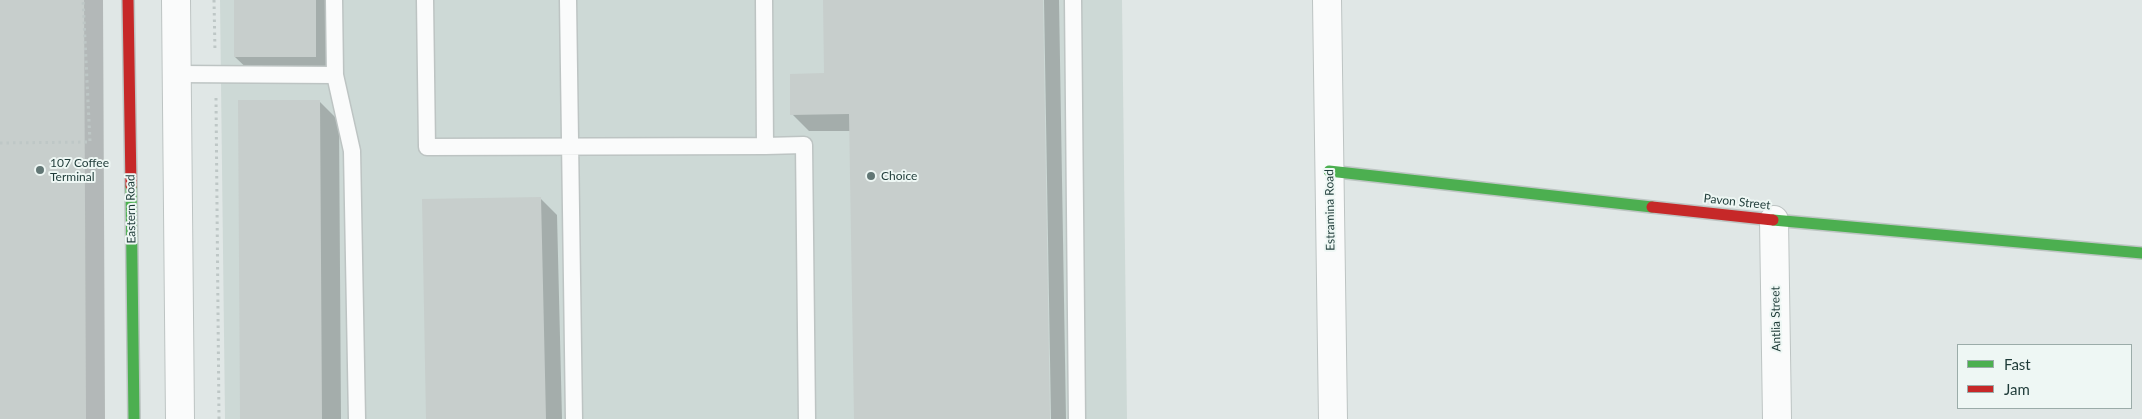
<!DOCTYPE html>
<style>
body{margin:0}
#map{position:relative;width:2142px;height:419px;overflow:hidden;background:#e0e7e6;font-family:Lato,sans-serif}
canvas{display:block}
.legend{position:absolute;left:1957px;top:344px;width:175px;height:65px;box-sizing:border-box;background:#eef7f4;border:1px solid #9baca9;margin:0;padding:6px 9px;list-style:none;font-size:15px;color:#1e3b38}
.legend li{display:flex;align-items:center;gap:10px;height:25px}
.legend b{width:25px;border:1px solid #9baca9}
</style>
<div id="map">
<canvas width="2142" height="419"></canvas>
<ul class="legend">
<li><b style="height:6px;background:#4caf50"></b>Fast</li>
<li><b style="height:6px;background:#c62828"></b>Jam</li>
</ul>
</div>
<script>
const c = document.querySelector('canvas').getContext('2d');
c.lineJoin = 'round';
function paint(path, color) {
  c.fillStyle = color;
  c.fill(path, 'evenodd');
}
function poly(rows) {
  const path = new Path2D();
  for (const r of rows) {
    path.moveTo(r[0], r[1]);
    for (let i = 2; i < r.length; i += 2) path.lineTo(r[i], r[i + 1]);
  }
  return path;
}
function stroke(path, color, width, dash) {
  c.strokeStyle = color;
  c.lineWidth = width;
  c.lineCap = dash ? 'butt' : 'round';
  c.setLineDash(dash || []);
  c.stroke(path);
}
function label(font, color, halo, rows, align = 'center') {
  c.font = font + ' Lato,sans-serif';
  c.lineWidth = 4;
  c.setLineDash([]);
  c.textBaseline = 'middle';
  c.strokeStyle = halo;
  c.fillStyle = color;
  for (const [text, x, y, turn = 0] of rows) {
    c.save();
    c.translate(x, y);
    c.rotate((+turn || 0) * Math.PI / 180);
    c.textAlign = isNaN(turn) ? turn : align;
    if (halo) c.strokeText(text, 0, 0);
    c.fillText(text, 0, 0);
    c.restore();
  }
}
paint(poly([
 [220,0,1122,0,1127,419,225,419]
]), '#cdd9d6');
paint(poly([
 [0,0,103,0,105,419,0,419],
 [235,0,335,0,335,76,255,76,235,57],
 [824,0,1041,0,1049,419,855,419,851,131,809,131,792,114,825,74],
 [1044,0,1059,0,1066,419,1051,419],
 [320,102,339,121,341,419,241,419],
 [540,198,557,215,562,419,427,419]
]), '#0003');
paint(poly([
 [0,0,84,0,86,419,0,419],
 [234,0,316,0,316,57,234,57],
 [823,0,1043,0,1050,419,854,419,849,114,790,115,790,74,824,73],
 [238,100,320,100,322,419,240,419],
 [541,197,546,419,426,419,422,199]
]), '#c7cecc');
const lane = poly([
 [334,0,335,75,352,151,357,419],
 [425,0,427,147,765,146],
 [568,0,574,419],
 [764,0,765,146,804,145,807,419],
 [1073,0,1077,419],
 [177,74,335,75]
]);
const street = poly([
 [176,0,180,419],
 [1327,0,1333,419],
 [1774,220,1777,419]
]);
const fast = poly([
 [1329,171,1652,207],
 [131,186,134,419],
 [1773,220,2142,253]
]);
const jam = poly([
 [128,0,131,186],
 [1652,207,1773,220]
]);
stroke(lane, '#bdc4c3', 19);
stroke(street, '#bdc4c3', 30);
stroke(fast, '#bdc5c3', 14);
stroke(jam, '#bdc5c3', 14);
stroke(poly([
 [214,0,215,52],
 [216,98,219,419],
 [0,143,90,142,83,0]
]), '#bec7c6', 3, [2.5, 4]);
stroke(lane, '#fafbfb', 16);
stroke(street, '#fafbfb', 28);
stroke(fast, '#4caf50', 11);
stroke(jam, '#c62828', 11);
for (const [x, y, r, color] of [
 [40,170,5,"#627775"],
 [871,176,5,"#627775"]
]) {
  const dot = new Path2D();
  dot.arc(x, y, r, 0, 2 * Math.PI);
  c.fillStyle = color;
  c.fill(dot);
  stroke(dot, '#eef7f4', 2);
}
label('12px', '#1e3b38', '#eef7f4', [
 ["107 Coffee",50,163],
 ["Terminal",50,177],
 ["Choice",881,176]
], 'left');
label('12px', '#1e3b38', '#eef7f4', [
 ["Pavon Street",1737,202,6],
 ["Eastern Road",131,209,-91],
 ["Estramina Road",1330,210,-91],
 ["Antlia Street",1776,319,-91]
]);
</script>
